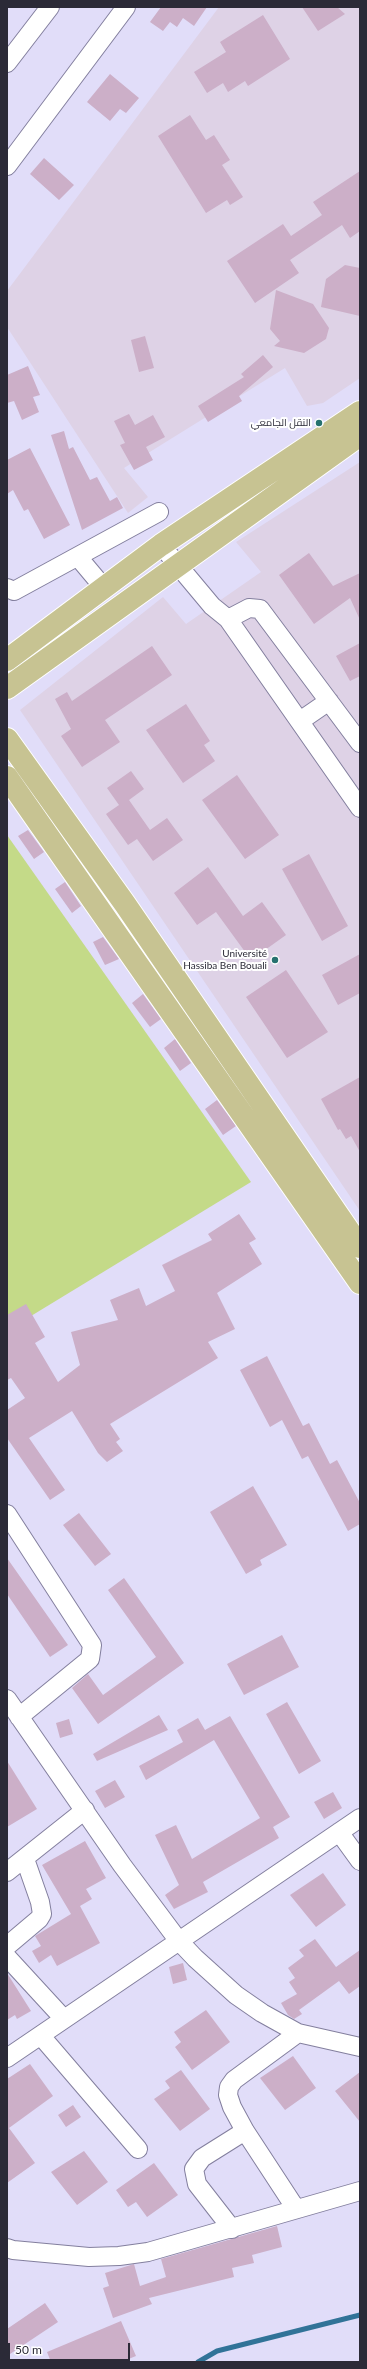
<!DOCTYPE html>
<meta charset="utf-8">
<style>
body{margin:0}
#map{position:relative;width:367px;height:2369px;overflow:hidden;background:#e1ddf9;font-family:Lato,sans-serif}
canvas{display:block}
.frame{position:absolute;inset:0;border:8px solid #2b2a37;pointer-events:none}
.scale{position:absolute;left:8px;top:2343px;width:122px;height:18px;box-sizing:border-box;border:2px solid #2b2a37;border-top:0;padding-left:5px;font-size:12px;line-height:14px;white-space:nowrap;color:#2b2a37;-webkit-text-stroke:3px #fff;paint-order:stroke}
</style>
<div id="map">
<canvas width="367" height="2369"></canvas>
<div class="frame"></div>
<div class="scale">50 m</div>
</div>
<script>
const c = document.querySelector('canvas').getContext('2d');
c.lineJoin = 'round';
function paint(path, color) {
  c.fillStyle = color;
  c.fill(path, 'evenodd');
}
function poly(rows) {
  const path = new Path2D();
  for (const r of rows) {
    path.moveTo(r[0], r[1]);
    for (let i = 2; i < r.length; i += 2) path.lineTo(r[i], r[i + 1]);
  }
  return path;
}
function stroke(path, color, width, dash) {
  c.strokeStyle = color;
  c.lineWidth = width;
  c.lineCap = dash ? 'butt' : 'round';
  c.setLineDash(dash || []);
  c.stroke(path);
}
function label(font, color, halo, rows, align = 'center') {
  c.font = font + ' Lato,Cairo,sans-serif';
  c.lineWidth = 4;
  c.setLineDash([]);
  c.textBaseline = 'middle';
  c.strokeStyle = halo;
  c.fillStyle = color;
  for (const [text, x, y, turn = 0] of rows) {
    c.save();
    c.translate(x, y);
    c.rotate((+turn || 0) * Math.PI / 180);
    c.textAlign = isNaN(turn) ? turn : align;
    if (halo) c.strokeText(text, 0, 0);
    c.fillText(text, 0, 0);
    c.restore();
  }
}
paint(poly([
 [219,7,360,7,360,378,323,403,307,406,285,368,124,468,148,497,128,513,7,327,7,291],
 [360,462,360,1211,20,710,163,597,186,624,261,572,236,542]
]), '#ded2e6');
paint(poly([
 [7,835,251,1182,31,1316,7,1317]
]), '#c4da88');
stroke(poly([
 [198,2362,217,2351,360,2315]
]), '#317398', 5);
paint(poly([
 [161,7,207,7,194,26,183,18,177,27,170,22,163,31,150,22],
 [302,7,337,7,345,14,318,31],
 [263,15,290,59,248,86,245,81,228,92,223,83,207,93,194,72,226,52,220,42],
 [110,74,139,98,126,113,120,109,110,121,87,102],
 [190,115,206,140,214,135,230,160,222,165,243,197,230,205,227,200,206,213,158,136],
 [44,158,74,185,59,200,30,174],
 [360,171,360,231,350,238,342,225,290,260,299,273,255,303,227,261,283,224,291,236,322,215,313,202],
 [345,265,360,268,360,316,321,307,326,279],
 [276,290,313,304,329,328,326,339,304,353,274,346,280,341,270,329],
 [145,336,154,368,139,372,131,340],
 [263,355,273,367,239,396,242,401,208,422,198,406,244,377,241,374],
 [28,366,40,395,33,397,39,412,22,420,14,401,7,403,7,375],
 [129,414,135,425,153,415,165,437,146,447,153,460,134,470,120,445,125,443,114,421],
 [64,431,69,449,73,447,90,480,97,477,110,501,117,497,123,508,82,530,51,435],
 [30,448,70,525,44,539,28,509,24,511,13,490,7,494,7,460],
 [309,553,333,586,360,573,360,620,350,598,314,624,279,575],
 [360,643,360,676,350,681,336,656],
 [152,646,172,675,105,720,120,742,82,767,61,736,71,729,55,699,67,692,72,701],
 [186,704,210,741,204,745,215,761,183,783,146,730],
 [131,771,144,789,129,800,150,830,167,818,183,840,153,861,137,839,128,845,106,814,119,805,107,788],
 [237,775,279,835,245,859,202,800],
 [28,830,44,852,34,859,18,836],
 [309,854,348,926,322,941,282,869],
 [208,867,243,916,262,902,286,935,251,960,216,912,197,925,174,893],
 [65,882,81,906,72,913,55,889],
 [103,937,119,959,105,965,93,942],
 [360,954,360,993,338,1005,322,975],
 [286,970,328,1032,287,1058,246,997],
 [143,994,161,1019,150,1027,132,1003],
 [175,1039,191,1063,180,1071,164,1048],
 [360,1077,360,1152,351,1136,346,1139,340,1129,338,1130,321,1099],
 [217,1100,236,1126,223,1135,205,1109],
 [239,1214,256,1239,249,1243,262,1264,217,1293,235,1329,208,1342,218,1358,110,1424,120,1439,116,1442,123,1451,107,1462,98,1453,72,1411,29,1438,65,1490,50,1500,7,1438,7,1410,25,1398,11,1378,7,1380,7,1315,26,1304,45,1337,35,1343,58,1382,80,1365,71,1332,118,1320,110,1300,139,1288,146,1306,175,1291,162,1265,212,1240,208,1234],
 [267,1356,303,1426,309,1423,330,1464,337,1460,360,1503,360,1524,348,1531,308,1456,302,1459,282,1420,270,1427,240,1370],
 [253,1486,287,1545,260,1560,262,1565,246,1574,210,1512],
 [79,1513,111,1554,95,1566,63,1525],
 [7,1558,68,1645,50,1657,7,1594],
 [124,1578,184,1663,98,1724,72,1688,88,1674,103,1695,156,1657,108,1590],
 [282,1635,299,1667,244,1695,227,1664],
 [287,1702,321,1761,299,1774,266,1714],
 [159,1715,168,1730,97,1761,93,1754],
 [230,1716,290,1817,273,1827,279,1838,203,1882,208,1892,174,1909,165,1895,179,1885,155,1835,176,1825,192,1859,260,1818,214,1740,146,1780,139,1766,183,1742,177,1730,198,1718,205,1730],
 [69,1719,73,1734,60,1738,56,1723],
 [7,1761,37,1809,7,1827],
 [115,1780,125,1797,105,1808,95,1791],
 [333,1792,342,1808,324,1819,314,1802],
 [85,1841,106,1878,86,1889,92,1899,80,1906,100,1943,57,1966,51,1955,39,1963,32,1951,41,1946,35,1936,71,1914,42,1865],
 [323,1873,346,1905,316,1927,290,1895],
 [315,1939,336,1967,360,1950,360,1986,349,1994,339,1981,299,2010,302,2014,294,2019,288,2015,281,2003,297,1994,289,1982,295,1978,288,1968,304,1956,299,1950],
 [183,1963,187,1980,173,1984,169,1967],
 [7,1973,31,2011,17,2019,15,2015,7,2020],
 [206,2010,230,2042,192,2070,175,2047,181,2042,174,2032],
 [293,2056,316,2088,285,2110,260,2078],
 [30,2064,53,2096,9,2128,35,2163,7,2183,7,2079],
 [181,2070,210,2109,180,2131,154,2099,170,2088,165,2081],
 [360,2072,360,2122,335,2091],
 [73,2105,81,2117,66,2127,58,2115],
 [84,2151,108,2182,77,2205,51,2172],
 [154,2163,178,2195,147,2217,136,2202,128,2207,116,2190],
 [277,2226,282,2247,252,2255,254,2263,232,2268,234,2277,149,2298,152,2304,113,2318,103,2288,109,2286,105,2273,134,2264,140,2286,166,2277,161,2259],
 [45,2303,58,2322,7,2356,7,2329],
 [121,2321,136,2356,121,2362,51,2362,47,2352]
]), '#ccafc8');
const minor = poly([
 [7,63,50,7],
 [7,166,126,7],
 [161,545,212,606,228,619],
 [78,557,104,588],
 [7,588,14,591,159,512],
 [300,721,329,701],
 [360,743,260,609,249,608,228,619,360,808],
 [7,1514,92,1645,90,1659,19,1717],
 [7,1699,122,1865,178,1940,195,1958,236,1995,262,2013,298,2033,360,2047],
 [339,1832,360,1861],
 [7,1872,85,1810],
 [7,1946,39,1919,42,1914,40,1902,25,1859],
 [7,1957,64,2019],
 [41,2036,138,2149],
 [7,2058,360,1818],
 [296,2209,245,2131,232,2107,228,2095,229,2087,234,2080,298,2033],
 [232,2229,197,2184,194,2169,202,2158,245,2131],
 [7,2248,13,2250,89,2257,119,2256,148,2252,360,2191]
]);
const major = poly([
 [7,660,161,545,360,412],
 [7,688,360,435],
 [7,739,125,904,360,1247],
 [7,777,360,1283]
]);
stroke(minor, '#837f9e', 20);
stroke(major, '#fff', 24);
stroke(minor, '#fff', 18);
stroke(major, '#c7c392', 22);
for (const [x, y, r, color] of [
 [319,423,4,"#26716f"],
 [275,960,4,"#26716f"]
]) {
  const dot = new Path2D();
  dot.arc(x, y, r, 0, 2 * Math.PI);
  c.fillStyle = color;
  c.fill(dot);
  stroke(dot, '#fff', 1.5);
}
label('10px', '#2b2a37', '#fff', [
 ["النقل الجامعي",311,423],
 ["Université",267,954],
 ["Hassiba Ben Bouali",267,966]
], 'right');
</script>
